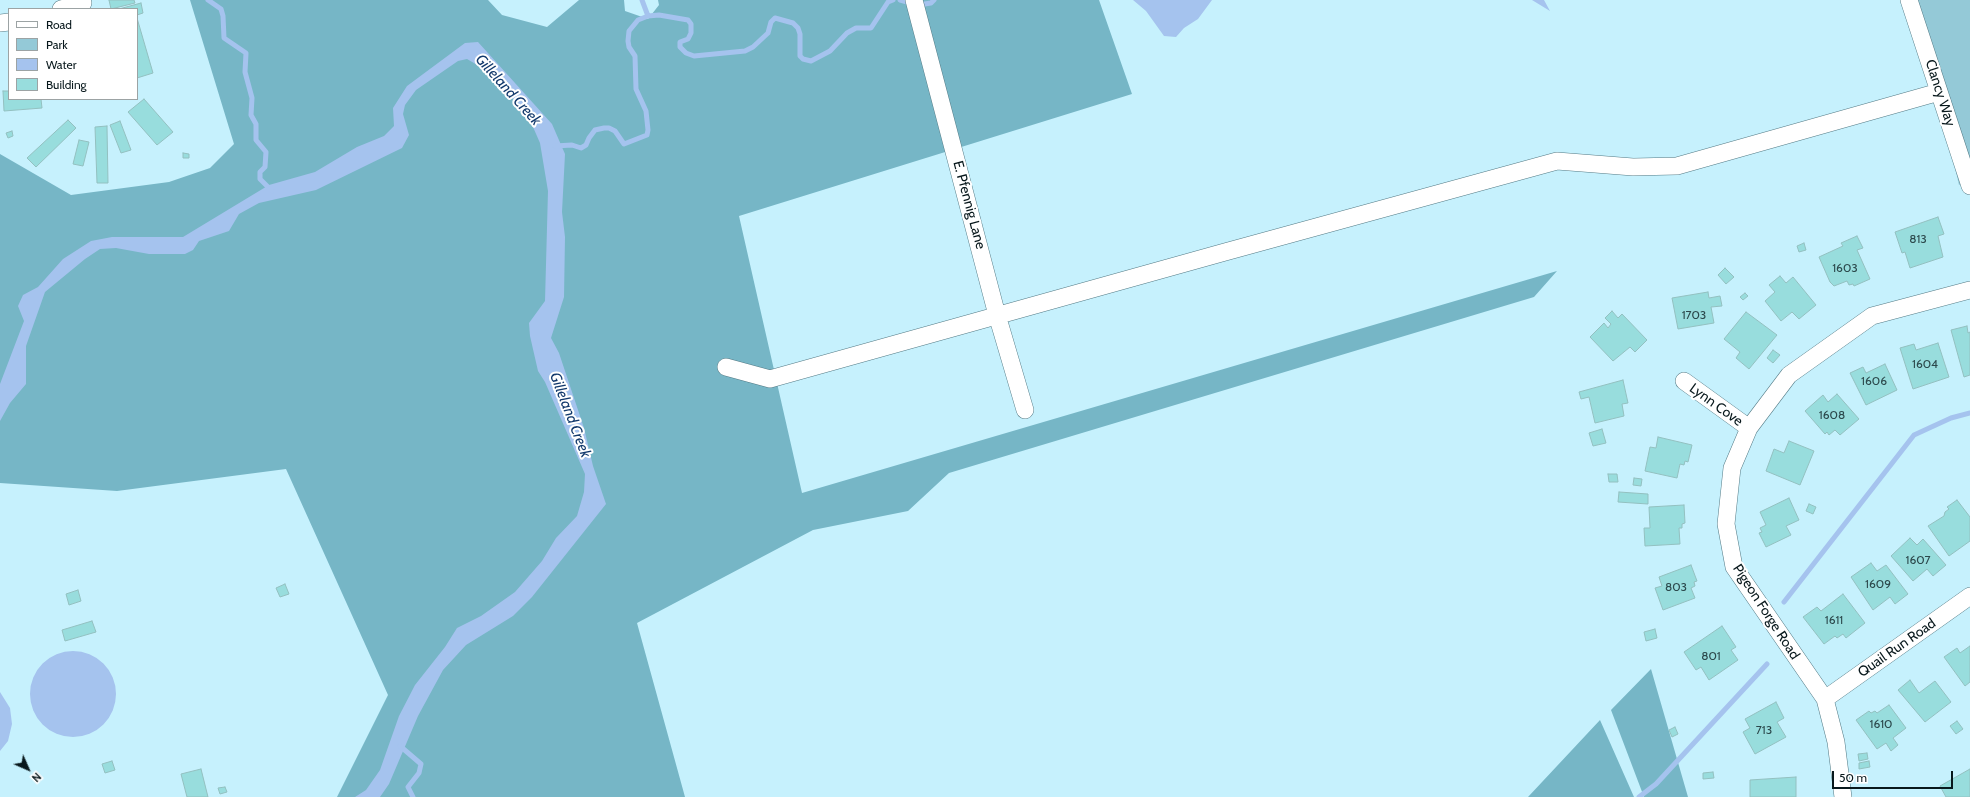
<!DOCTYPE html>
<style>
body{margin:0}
#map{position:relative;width:1970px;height:797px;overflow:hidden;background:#c6f1fd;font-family:Cabin,sans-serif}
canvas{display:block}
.legend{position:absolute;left:8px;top:8px;width:130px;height:92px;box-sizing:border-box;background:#fff;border:1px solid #9ca3a4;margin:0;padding:5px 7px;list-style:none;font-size:12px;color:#08181c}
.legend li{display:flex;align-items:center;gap:8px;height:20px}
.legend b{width:20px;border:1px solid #9ca3a4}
.north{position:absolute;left:8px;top:749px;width:40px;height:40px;-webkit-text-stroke:3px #fff;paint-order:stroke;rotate:135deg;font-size:11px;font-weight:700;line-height:16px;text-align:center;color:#08181c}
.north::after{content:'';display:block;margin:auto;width:14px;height:18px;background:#08181c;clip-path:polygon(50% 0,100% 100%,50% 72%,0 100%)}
.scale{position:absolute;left:1832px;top:771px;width:121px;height:18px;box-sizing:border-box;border:2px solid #08181c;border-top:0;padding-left:5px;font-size:12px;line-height:14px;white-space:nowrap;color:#08181c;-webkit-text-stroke:3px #fff;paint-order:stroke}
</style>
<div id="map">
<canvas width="1970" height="797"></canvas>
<ul class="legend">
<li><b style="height:5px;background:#fff"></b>Road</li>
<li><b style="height:11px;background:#94c9d7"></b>Park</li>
<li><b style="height:11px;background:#a5c3ee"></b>Water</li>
<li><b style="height:11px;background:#98dddd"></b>Building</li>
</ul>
<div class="north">N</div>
<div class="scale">50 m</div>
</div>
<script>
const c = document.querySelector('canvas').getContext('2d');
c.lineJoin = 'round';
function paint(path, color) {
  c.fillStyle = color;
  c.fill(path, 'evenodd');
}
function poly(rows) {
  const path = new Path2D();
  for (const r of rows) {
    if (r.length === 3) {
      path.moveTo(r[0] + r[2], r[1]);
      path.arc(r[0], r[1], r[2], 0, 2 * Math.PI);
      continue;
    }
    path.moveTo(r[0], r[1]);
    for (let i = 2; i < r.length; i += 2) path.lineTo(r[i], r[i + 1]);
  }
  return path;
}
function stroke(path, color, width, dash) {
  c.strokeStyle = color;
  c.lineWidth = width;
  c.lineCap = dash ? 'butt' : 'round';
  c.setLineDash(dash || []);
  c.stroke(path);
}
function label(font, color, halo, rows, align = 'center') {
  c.font = font + ' Cabin,sans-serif';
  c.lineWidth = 4;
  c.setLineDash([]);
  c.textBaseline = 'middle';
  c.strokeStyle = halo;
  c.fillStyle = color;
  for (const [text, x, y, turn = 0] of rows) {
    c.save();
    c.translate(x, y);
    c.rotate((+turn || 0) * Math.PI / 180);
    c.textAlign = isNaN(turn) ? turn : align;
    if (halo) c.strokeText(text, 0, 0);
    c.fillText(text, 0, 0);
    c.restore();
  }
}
paint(poly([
 [1916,0,1970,0,1970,182,1959,185]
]), '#94c9d7');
paint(poly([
 [190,0,488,0,502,15,547,27,579,0,624,0,625,11,648,19,659,5,658,0,1099,0,1132,94,739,216,802,493,1557,271,1534,297,949,473,908,511,813,530,637,623,685,797,337,797,388,695,286,469,117,491,0,483,0,154,71,195,169,182,210,168,234,144],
 [1651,669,1688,797,1644,797,1611,710],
 [1600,720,1634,797,1528,797]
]), '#76b6c6');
paint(poly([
 [1133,0,1212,0,1198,19,1184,28,1176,37,1164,36,1146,11],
 [1532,0,1544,0,1550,11],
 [478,42,552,124,565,154,562,212,565,237,564,297,551,338,559,353,584,428,593,466,606,504,532,597,513,616,466,645,443,670,418,716,389,784,380,797,355,797,366,790,380,770,399,716,415,685,445,647,457,628,481,616,515,592,542,561,556,538,577,516,584,492,585,474,545,382,538,371,530,336,529,323,545,301,548,191,540,143,526,111,479,66,467,59,458,61,416,90,405,105,403,114,409,135,402,148,316,190,259,203,239,214,229,231,199,241,193,250,185,254,149,254,116,248,100,249,85,259,45,292,26,346,26,384,10,403,0,421,0,384,24,321,18,306,23,295,38,287,63,259,91,241,112,237,183,237,269,185,315,172,357,147,384,136,394,126,393,108,407,86,465,43],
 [73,694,43],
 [0,692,10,708,12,724,8,741,0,751]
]), '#a5c3ee');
stroke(poly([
 [208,0,221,9,223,16,224,38,246,53,245,72,252,98,251,115,256,124,256,140,266,152,265,167,260,172,260,179,272,191],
 [642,0,648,16],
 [900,0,911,3],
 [918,5,931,3,934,0],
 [555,146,572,145,581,148,586,145,589,138,595,130,604,128,609,128,615,131,624,144,647,135,648,130,646,111,636,89,635,56,629,47,628,41,629,31,638,20,648,16,659,15,688,20,691,24,691,33,688,39,680,42,680,47,686,53,694,56,745,51,753,47,768,33,771,22,775,18,793,23,798,28,800,34,800,56,803,59,811,61,830,51,847,33,856,28,871,28,888,2,893,0],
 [1784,602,1914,435,1951,418,1970,413],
 [400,746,421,764,419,773,408,787,413,797],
 [1639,797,1656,784,1767,664]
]), '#a5c3ee', 5);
const building = poly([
 [109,0,134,0,135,3,111,9,109,0],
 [141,3,143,13,137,15,137,9,119,9,141,3],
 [137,18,153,73,137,78,137,18],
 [3,91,9,91,9,99,41,99,42,108,4,111,3,91],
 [144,99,173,132,157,145,128,112,144,99],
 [68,120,76,128,36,167,27,158,68,120],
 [120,121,131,150,121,153,110,125,120,121],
 [107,126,108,183,97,183,95,127,107,126],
 [12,131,13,136,8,138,6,133,12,131],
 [79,140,89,142,83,166,73,164,79,140],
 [183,153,189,154,189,158,183,158,183,153],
 [1938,217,1944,234,1938,236,1943,257,1910,268,1905,252,1902,253,1895,232,1938,217],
 [1857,236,1863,248,1857,250,1870,279,1854,286,1853,284,1849,285,1847,281,1834,286,1830,282,1819,257,1843,246,1841,243,1857,236],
 [1804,243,1806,250,1799,252,1797,246,1804,243],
 [1725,268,1734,277,1726,284,1718,275,1725,268],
 [1780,276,1786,283,1793,277,1816,305,1799,319,1792,312,1781,321,1765,301,1775,292,1769,285,1780,276],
 [1708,292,1709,298,1720,296,1722,306,1711,307,1714,323,1678,329,1672,298,1708,292],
 [1745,293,1748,296,1743,300,1740,297,1745,293],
 [1612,311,1618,318,1622,314,1647,340,1635,352,1630,347,1613,361,1590,337,1604,323,1608,328,1611,324,1605,318,1612,311],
 [1746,312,1777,335,1749,369,1736,358,1740,352,1724,339,1746,312],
 [1967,326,1968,333,1970,332,1970,375,1964,377,1951,330,1967,326],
 [1938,343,1949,377,1913,389,1900,348,1914,344,1916,350,1938,343],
 [1773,350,1780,355,1773,363,1767,358,1773,350],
 [1885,364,1897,390,1866,405,1850,373,1863,367,1866,373,1885,364],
 [1623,380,1628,403,1622,404,1624,416,1595,423,1589,397,1581,399,1579,392,1623,380],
 [1837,394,1859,419,1840,435,1835,430,1829,435,1827,432,1825,434,1805,411,1823,395,1828,402,1837,394],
 [1602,429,1606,443,1593,446,1589,433,1602,429],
 [1658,437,1692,445,1688,462,1685,461,1684,465,1680,464,1677,478,1645,471,1650,447,1656,448,1658,437],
 [1789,441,1814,451,1800,485,1766,471,1774,449,1784,453,1789,441],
 [1608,474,1617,474,1618,482,1609,482,1608,474],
 [1634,478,1642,479,1641,486,1633,485,1634,478],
 [1619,492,1648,494,1648,504,1618,502,1619,492],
 [1789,498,1799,520,1786,526,1791,535,1766,547,1759,533,1762,532,1760,528,1766,525,1760,512,1789,498],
 [1957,500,1970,517,1970,541,1949,556,1928,526,1944,516,1945,512,1949,509,1947,507,1957,500],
 [1809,504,1816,507,1813,514,1806,511,1809,504],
 [1684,505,1685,523,1682,524,1682,528,1679,528,1680,544,1645,546,1644,528,1650,528,1649,507,1684,505],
 [1910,538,1917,545,1923,539,1946,565,1933,576,1927,569,1913,581,1891,556,1910,538],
 [1871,563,1877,571,1886,565,1908,594,1895,604,1890,597,1873,610,1851,577,1871,563],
 [1691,565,1697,581,1694,582,1695,586,1691,588,1695,598,1663,610,1655,588,1662,586,1659,577,1691,565],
 [285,584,289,594,280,597,276,588,285,584],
 [78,590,81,601,69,605,66,594,78,590],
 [1843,594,1865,623,1846,638,1843,634,1837,638,1835,636,1824,644,1803,617,1817,607,1821,611,1843,594],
 [92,621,96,632,65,641,62,630,92,621],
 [1722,626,1736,647,1731,650,1738,660,1709,680,1701,667,1696,670,1684,652,1722,626],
 [1655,629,1657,638,1646,641,1644,632,1655,629],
 [1970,646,1970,682,1965,686,1944,657,1957,648,1960,653,1970,646],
 [1910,680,1919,693,1935,681,1951,702,1925,722,1898,690,1910,680],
 [1776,702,1784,718,1777,722,1786,737,1755,754,1743,732,1750,728,1745,719,1776,702],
 [1889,705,1906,728,1893,738,1898,745,1891,751,1886,743,1877,749,1856,720,1869,711,1871,713,1875,711,1877,713,1889,705],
 [1957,721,1963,729,1956,734,1950,726,1957,721],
 [1675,727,1678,734,1672,737,1669,730,1675,727],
 [1867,753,1868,759,1859,761,1858,754,1867,753],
 [112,761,115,770,105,773,102,764,112,761],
 [1869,761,1870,767,1859,769,1859,763,1869,761],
 [201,769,208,797,187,797,181,774,201,769],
 [1970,769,1970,797,1946,797,1940,786,1970,769],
 [1713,772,1714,778,1703,779,1703,773,1713,772],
 [1796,777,1796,797,1750,797,1750,780,1796,777],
 [225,787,227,792,220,794,218,788,225,787]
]);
paint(building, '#98dddd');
stroke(building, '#93c0c0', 1);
const minor = poly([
 [914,0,997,315,1025,410],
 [1909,0,1970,186],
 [61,9,83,3],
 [0,23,9,22],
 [726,367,770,379,1225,252,1557,161,1633,167,1677,166,1939,92],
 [1684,381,1749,428],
 [1825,699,1970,596],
 [1843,797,1836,742,1825,699,1734,567,1726,524,1732,468,1749,428,1789,375,1872,316,1970,290]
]);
stroke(minor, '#547b86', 18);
stroke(minor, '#fff', 17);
label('12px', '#2c494c', null, [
 ["813",1918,239],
 ["1603",1845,268],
 ["1703",1694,315],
 ["1604",1925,364],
 ["1606",1874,381],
 ["1608",1832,415],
 ["1607",1918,560],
 ["1609",1878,584],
 ["803",1676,587],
 ["1611",1834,620],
 ["801",1711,656],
 ["1610",1881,724],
 ["713",1764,730]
]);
label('14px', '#08181c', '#fff', [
 ["Clancy Way",1940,93,72],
 ["E. Pfennig Lane",969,205,75],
 ["Lynn Cove",1716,405,36],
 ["Pigeon Forge Road",1766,612,57],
 ["Quail Run Road",1897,648,-35]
]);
label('italic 15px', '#12396c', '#fff', [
 ["Gilleland Creek",508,90,48],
 ["Gilleland Creek",570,415,69]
]);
</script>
